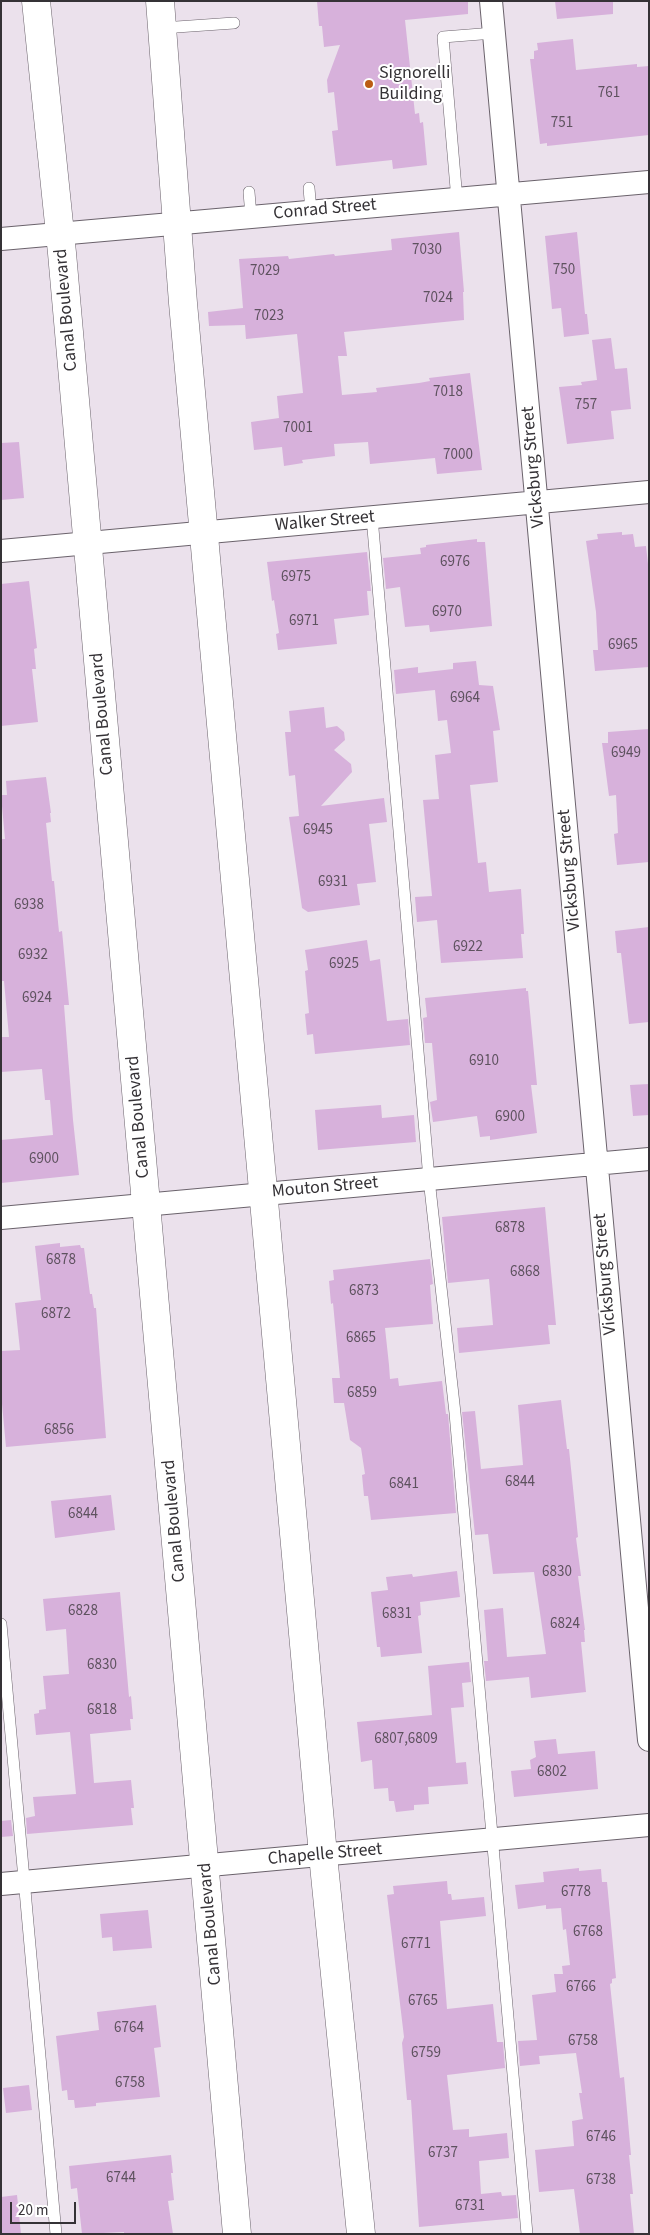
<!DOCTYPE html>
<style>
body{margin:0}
#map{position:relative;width:650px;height:2235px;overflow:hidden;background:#ebe1ec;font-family:"Source Sans 3",sans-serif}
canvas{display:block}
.frame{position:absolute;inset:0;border:2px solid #353236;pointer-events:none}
.scale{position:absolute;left:10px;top:2202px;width:66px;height:22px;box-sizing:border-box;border:2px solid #353236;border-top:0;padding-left:6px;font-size:15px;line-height:18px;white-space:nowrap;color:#353236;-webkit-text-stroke:4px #fff;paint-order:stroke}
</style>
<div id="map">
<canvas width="650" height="2235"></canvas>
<div class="frame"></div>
<div class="scale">20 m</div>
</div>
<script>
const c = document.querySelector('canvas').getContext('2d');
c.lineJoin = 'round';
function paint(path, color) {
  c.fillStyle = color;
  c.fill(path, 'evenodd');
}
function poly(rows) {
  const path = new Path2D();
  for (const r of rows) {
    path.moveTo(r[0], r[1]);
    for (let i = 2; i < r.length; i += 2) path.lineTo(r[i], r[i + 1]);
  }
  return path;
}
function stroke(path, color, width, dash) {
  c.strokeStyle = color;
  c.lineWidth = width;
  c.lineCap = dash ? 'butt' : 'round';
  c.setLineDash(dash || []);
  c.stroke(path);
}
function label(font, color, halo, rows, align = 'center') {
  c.font = font + ' "Source Sans 3",sans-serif';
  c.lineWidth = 4;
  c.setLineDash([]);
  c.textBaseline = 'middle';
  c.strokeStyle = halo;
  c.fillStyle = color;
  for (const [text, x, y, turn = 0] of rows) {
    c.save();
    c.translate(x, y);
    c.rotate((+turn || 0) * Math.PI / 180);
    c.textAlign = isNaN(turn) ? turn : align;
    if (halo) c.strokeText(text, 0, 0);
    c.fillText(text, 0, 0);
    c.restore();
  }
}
paint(poly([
 [317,1,468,1,468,14,405,20,415,114,419,113,420,123,423,122,427,165,393,169,392,160,336,166,332,131,338,130,334,92,328,93,327,80,340,45,324,47,322,26,319,26],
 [555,1,613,1,613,14,557,19],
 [573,39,576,70,637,64,637,67,649,66,649,135,547,146,547,143,540,144,530,59,534,59,534,51,538,50,537,43],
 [459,232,464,292,463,292,464,320,344,332,347,356,338,356,342,395,377,392,376,388,419,383,430,381,429,378,470,373,482,470,437,474,435,458,370,464,368,442,334,444,335,456,302,460,303,463,284,466,282,447,254,450,251,422,279,418,277,396,303,393,297,334,246,339,245,325,209,326,208,312,243,308,239,259,288,256,289,259,334,254,335,256,392,250,391,239],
 [577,232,585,314,587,314,589,334,564,337,561,308,552,309,545,236],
 [611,338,615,369,627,368,631,409,611,411,614,439,567,444,559,387,582,385,581,382,597,380,592,340],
 [19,442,24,498,1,500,1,443],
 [622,532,622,535,633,534,635,547,646,546,649,573,649,667,595,671,593,650,598,650,596,612,586,541,598,539,597,534],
 [477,539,477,542,485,542,492,626,430,632,429,625,405,627,400,587,386,589,383,558,421,554,420,548,426,547,426,545],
 [367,552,371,591,367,591,369,615,334,619,337,644,278,650,276,634,279,633,274,600,272,601,267,562],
 [29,581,37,648,34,649,36,669,32,669,38,722,1,726,1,584],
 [476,661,479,685,493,686,500,730,493,731,498,782,470,785,478,863,486,862,489,892,521,889,524,934,521,934,523,958,441,963,437,920,417,922,415,897,432,896,423,800,439,799,435,755,451,753,447,720,438,721,435,690,396,694,394,670,418,667,418,673,453,669,453,663],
 [324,707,326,728,337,726,344,732,345,740,334,750,351,764,352,772,321,806,384,798,387,822,369,824,376,882,357,884,360,905,308,912,302,908,289,817,299,816,295,775,289,776,285,732,291,732,289,711],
 [649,729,649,862,617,865,614,834,618,833,616,795,609,796,602,743,608,743,608,732],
 [46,777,51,813,50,813,51,822,46,823,52,881,54,881,59,932,62,931,69,1005,64,1005,73,1120,79,1175,1,1183,1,1140,53,1135,50,1100,45,1100,42,1069,1,1072,1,1037,9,1037,4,981,1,981,1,839,5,839,1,795,7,795,6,781],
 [649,927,649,1022,629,1024,621,953,617,953,615,931],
 [367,940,370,961,380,959,387,1021,408,1019,410,1045,315,1054,313,1034,307,1035,305,1014,309,1013,305,971,308,970,305,950],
 [526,988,526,991,528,991,537,1085,531,1085,537,1133,490,1140,490,1136,480,1137,477,1116,433,1122,430,1102,437,1100,432,1043,425,1043,423,1018,427,1017,425,998],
 [649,1084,649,1115,633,1116,630,1085],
 [381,1105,382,1118,414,1115,416,1142,318,1150,315,1110],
 [545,1207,556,1325,548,1325,550,1344,459,1353,457,1328,493,1325,489,1279,448,1283,442,1217],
 [60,1243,60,1247,80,1245,81,1248,84,1248,90,1294,92,1294,94,1308,96,1308,106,1438,6,1447,1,1393,1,1351,20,1350,15,1303,41,1300,35,1246],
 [430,1259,433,1284,430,1285,433,1324,385,1328,389,1365,390,1379,398,1378,399,1386,442,1381,446,1414,448,1414,456,1513,371,1520,368,1496,364,1496,362,1475,365,1474,361,1448,350,1440,344,1403,334,1403,332,1378,340,1378,333,1303,331,1304,329,1281,334,1280,333,1270],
 [561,1400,567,1449,569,1449,578,1537,576,1538,581,1576,578,1576,585,1630,584,1630,585,1642,581,1642,586,1692,531,1698,529,1677,486,1681,484,1661,488,1661,484,1610,503,1608,507,1657,546,1654,534,1572,493,1574,488,1534,475,1535,462,1412,475,1411,481,1469,523,1465,518,1405],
 [111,1495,115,1530,55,1538,51,1501],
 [457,1571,460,1597,420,1602,421,1615,418,1616,422,1653,381,1657,380,1647,377,1647,371,1592,388,1590,386,1577,412,1574,413,1577],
 [120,1592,129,1697,131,1696,133,1719,130,1719,131,1730,90,1734,94,1783,131,1780,134,1808,131,1808,133,1825,27,1834,26,1818,35,1816,33,1797,76,1794,70,1732,36,1735,34,1714,39,1713,39,1710,46,1709,43,1676,69,1674,66,1629,46,1631,43,1599],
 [469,1662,471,1682,462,1683,464,1707,451,1708,456,1763,466,1762,468,1784,428,1787,429,1804,414,1805,414,1810,396,1812,394,1801,389,1801,388,1788,374,1789,372,1760,361,1762,357,1722,432,1715,428,1666],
 [556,1739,558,1754,595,1751,598,1789,514,1797,511,1771,531,1769,530,1760,536,1757,534,1741],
 [11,1820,13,1836,1,1837,1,1821],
 [579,1868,579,1871,601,1869,602,1882,607,1882,616,1978,612,1979,612,1983,610,1984,620,2078,624,2077,631,2155,629,2155,633,2194,630,2194,634,2234,580,2234,574,2189,539,2192,535,2150,574,2146,572,2121,583,2119,579,2093,582,2093,576,2053,539,2056,540,2064,520,2066,518,2041,537,2040,532,1995,556,1992,554,1974,563,1974,562,1966,570,1965,566,1929,563,1930,561,1908,546,1909,546,1905,518,1909,515,1885,544,1882,543,1872],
 [447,1881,448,1894,451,1894,452,1900,484,1897,486,1916,440,1921,447,2009,493,2004,497,2042,503,2042,505,2068,447,2075,453,2130,469,2129,469,2137,507,2133,509,2158,479,2161,481,2194,501,2192,502,2196,516,2195,518,2218,419,2227,411,2100,407,2100,402,2043,404,2037,387,1895,394,1894,393,1886],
 [148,1910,152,1948,113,1951,112,1937,102,1938,100,1914],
 [156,2005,161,2047,154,2048,160,2097,96,2103,96,2106,75,2108,74,2100,68,2100,67,2090,62,2091,56,2036,99,2030,97,2012],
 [29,2085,32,2110,6,2113,3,2088],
 [171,2155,173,2173,171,2173,174,2200,168,2201,173,2234,124,2234,124,2232,82,2234,77,2188,71,2189,69,2166],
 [17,2195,21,2234,1,2234,1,2197]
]), '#d7b1db');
const lane = poly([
 [162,28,234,23],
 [309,188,311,211],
 [249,192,251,216],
 [457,200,443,37,494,33],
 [372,517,429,1179,455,1413,527,2234],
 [1,1624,56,2234]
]);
const street = poly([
 [491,1,649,1740],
 [1,239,649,182],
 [1,551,649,492],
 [1,1218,649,1159],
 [1,1884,649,1825]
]);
const secondary = poly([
 [36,1,62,253,237,2234],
 [160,1,183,303,323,1855,361,2234]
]);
stroke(lane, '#6a626b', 12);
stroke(street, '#6a626b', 24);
stroke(secondary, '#6a626b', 29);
stroke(lane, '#fff', 11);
stroke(street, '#fff', 22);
stroke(secondary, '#fff', 28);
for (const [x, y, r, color] of [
 [369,84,5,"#bb5c14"]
]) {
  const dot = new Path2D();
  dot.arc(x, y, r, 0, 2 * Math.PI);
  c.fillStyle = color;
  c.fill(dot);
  stroke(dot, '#fff', 2);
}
label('15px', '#5e525f', null, [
 ["761",609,94],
 ["751",562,124],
 ["7030",427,251],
 ["750",564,271],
 ["7029",265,272],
 ["7024",438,299],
 ["7023",269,317],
 ["7018",448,393],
 ["757",586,406],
 ["7001",298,429],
 ["7000",458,456],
 ["6976",455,563],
 ["6975",296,578],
 ["6970",447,613],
 ["6971",304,622],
 ["6965",623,646],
 ["6964",465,699],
 ["6949",626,754],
 ["6945",318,831],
 ["6931",333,883],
 ["6938",29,906],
 ["6922",468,948],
 ["6932",33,956],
 ["6925",344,965],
 ["6924",37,999],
 ["6910",484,1062],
 ["6900",510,1118],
 ["6900",44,1160],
 ["6878",510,1229],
 ["6878",61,1261],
 ["6868",525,1273],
 ["6873",364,1292],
 ["6872",56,1315],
 ["6865",361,1339],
 ["6859",362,1394],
 ["6856",59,1431],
 ["6844",520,1483],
 ["6841",404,1485],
 ["6844",83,1515],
 ["6830",557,1573],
 ["6828",83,1612],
 ["6831",397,1615],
 ["6824",565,1625],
 ["6830",102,1666],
 ["6818",102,1711],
 ["6807,6809",406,1740],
 ["6802",552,1773],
 ["6778",576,1893],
 ["6768",588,1933],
 ["6771",416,1945],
 ["6766",581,1988],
 ["6765",423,2002],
 ["6764",129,2029],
 ["6758",583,2042],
 ["6759",426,2054],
 ["6758",130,2084],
 ["6746",601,2138],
 ["6737",443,2154],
 ["6744",121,2179],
 ["6738",601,2181],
 ["6731",470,2207]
]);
label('18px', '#353236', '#fff', [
 ["Signorelli",379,74],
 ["Building",379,95]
], 'left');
label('18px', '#353236', '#fff', [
 ["Conrad Street",325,210,-5],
 ["Canal Boulevard",67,310,-95],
 ["Vicksburg Street",534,467,-95],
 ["Walker Street",325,522,-5],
 ["Canal Boulevard",103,714,-95],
 ["Vicksburg Street",570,870,-95],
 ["Canal Boulevard",139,1117,-95],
 ["Mouton Street",325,1188,-5],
 ["Vicksburg Street",606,1274,-95],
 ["Canal Boulevard",175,1521,-95],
 ["Chapelle Street",325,1855,-5],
 ["Canal Boulevard",211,1924,-95]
]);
</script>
